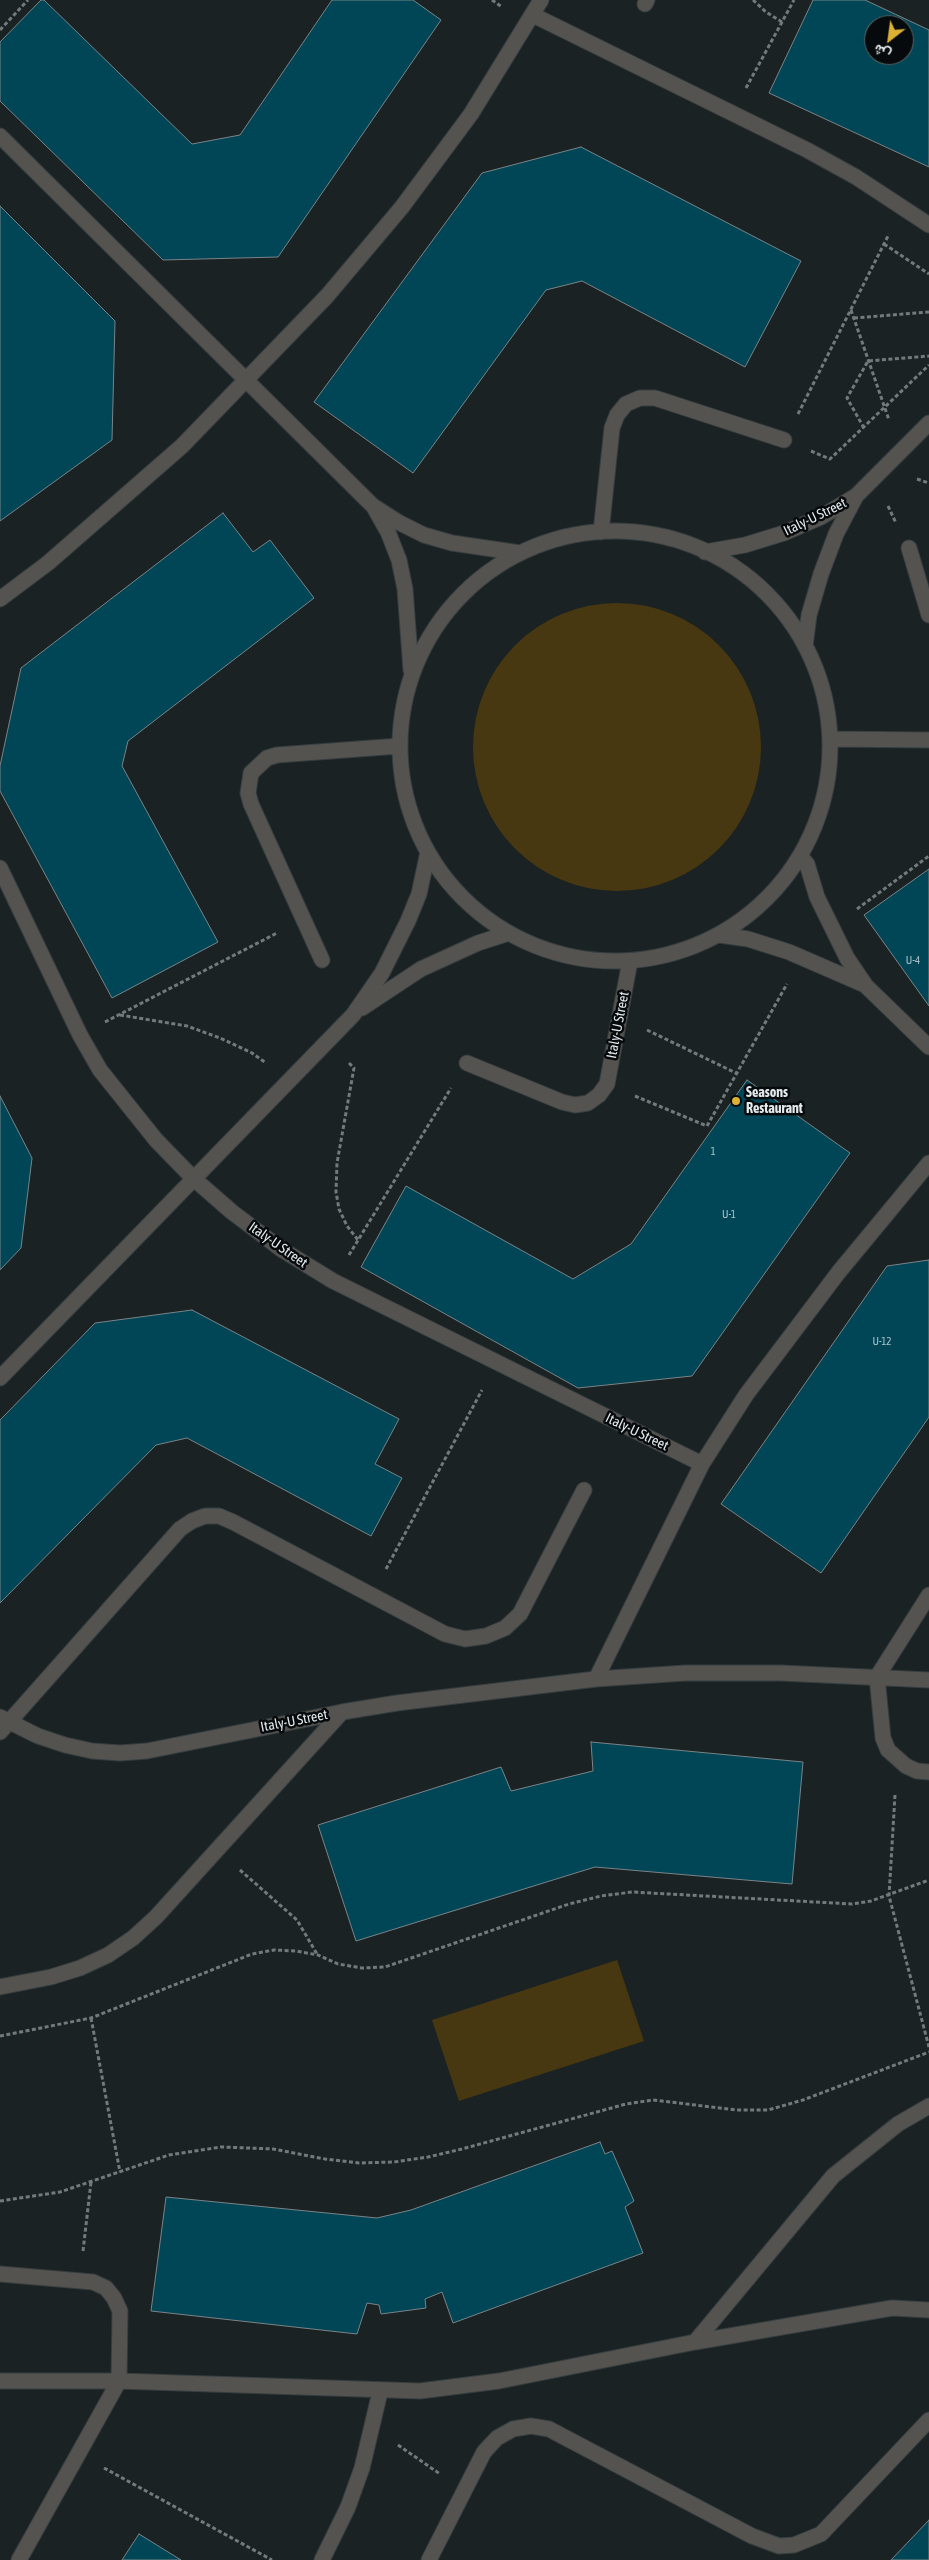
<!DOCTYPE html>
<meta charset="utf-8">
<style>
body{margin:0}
#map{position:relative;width:929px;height:2560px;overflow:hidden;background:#1a2224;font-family:"Asap Condensed",Vazirmatn,sans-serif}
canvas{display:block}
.north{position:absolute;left:864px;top:15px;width:50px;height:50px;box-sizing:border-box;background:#070a0c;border:1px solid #5f6466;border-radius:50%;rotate:210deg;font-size:14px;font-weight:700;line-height:20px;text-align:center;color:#e4eaec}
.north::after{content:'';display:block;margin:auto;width:18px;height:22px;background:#ddb133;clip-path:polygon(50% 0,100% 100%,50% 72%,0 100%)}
</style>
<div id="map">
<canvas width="929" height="2560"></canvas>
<div class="north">ش</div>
</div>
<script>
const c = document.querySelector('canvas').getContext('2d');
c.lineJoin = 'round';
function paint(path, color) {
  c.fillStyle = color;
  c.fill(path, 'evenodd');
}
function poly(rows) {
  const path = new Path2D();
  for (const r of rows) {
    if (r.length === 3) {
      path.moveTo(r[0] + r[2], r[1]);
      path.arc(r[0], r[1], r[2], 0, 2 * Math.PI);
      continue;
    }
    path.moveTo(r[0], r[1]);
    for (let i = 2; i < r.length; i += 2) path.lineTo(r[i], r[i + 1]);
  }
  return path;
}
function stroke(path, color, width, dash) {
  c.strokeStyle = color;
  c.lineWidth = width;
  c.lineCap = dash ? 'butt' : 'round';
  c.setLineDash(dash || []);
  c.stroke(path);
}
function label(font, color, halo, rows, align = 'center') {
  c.font = font + ' "Asap Condensed",sans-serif';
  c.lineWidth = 5;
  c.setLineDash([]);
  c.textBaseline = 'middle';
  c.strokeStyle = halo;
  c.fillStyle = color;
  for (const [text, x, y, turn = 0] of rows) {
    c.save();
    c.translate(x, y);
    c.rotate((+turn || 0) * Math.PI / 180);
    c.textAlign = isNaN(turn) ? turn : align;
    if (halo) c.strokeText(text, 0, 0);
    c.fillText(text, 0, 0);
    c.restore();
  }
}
paint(poly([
 [617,747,144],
 [617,1960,644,2041,459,2101,432,2020]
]), '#473811');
const building = poly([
 [41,0,44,0,192,144,240,135,332,0,413,0,441,20,278,257,163,260,0,101,0,42,41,0],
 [813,0,865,0,929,30,929,167,769,93,813,0],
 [874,25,904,25,904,55,874,55,874,25],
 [581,147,801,261,745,367,582,281,546,290,413,473,314,402,482,173,581,147],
 [0,206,115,321,112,440,0,521,0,206],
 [223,513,253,552,270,540,314,598,128,741,122,766,218,942,112,998,0,791,0,766,21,668,223,513],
 [929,869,929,1006,864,915,929,869],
 [747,1080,850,1153,692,1376,578,1388,361,1267,406,1186,573,1279,631,1244,747,1080],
 [0,1096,32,1158,21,1248,0,1270,0,1096],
 [929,1260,929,1417,821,1573,721,1504,887,1266,929,1260],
 [192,1310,399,1419,375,1464,402,1478,371,1536,187,1438,156,1445,0,1603,0,1420,95,1323,192,1310],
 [591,1742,803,1762,792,1884,595,1867,356,1941,318,1825,501,1767,511,1791,593,1771,591,1742],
 [600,2142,605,2154,612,2151,634,2201,625,2207,643,2253,453,2323,442,2292,425,2299,426,2308,381,2314,379,2305,367,2303,357,2334,151,2311,166,2197,377,2218,411,2210,600,2142],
 [929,2520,929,2560,891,2560,929,2520],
 [139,2534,181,2560,122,2560,139,2534]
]);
paint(building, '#004657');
stroke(building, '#7a8487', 1);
const street = poly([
 [645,4,647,0],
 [533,15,807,150,856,177,929,225],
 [0,136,373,506,398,522,424,535,452,543,520,553],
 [375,509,388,532,399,560,405,589,411,670],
 [615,746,215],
 [601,532,612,428,617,415,626,404,640,398,655,398,784,440],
 [909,548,929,615],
 [705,552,745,545,784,533,821,517,856,496,929,423],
 [0,599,48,563,182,446,327,296,402,207,471,114,541,0],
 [805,646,809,615,821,574,836,534,856,496],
 [831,739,929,740],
 [800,856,807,864,817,897,847,958,866,986,929,1047],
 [0,868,80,1035,100,1070,156,1140,193,1178,232,1212,281,1249,333,1281,702,1464],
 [720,935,748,939,789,952,865,985],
 [322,960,251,804,248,793,251,773,267,758,277,755,399,746],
 [362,1008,421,969,478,943,509,933],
 [467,1063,562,1102,575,1105,588,1103,599,1095,607,1084,630,961],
 [0,1378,353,1015,382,973,408,921,419,894,428,852],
 [929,1595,877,1677,883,1738,888,1750,906,1766,917,1771,929,1772],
 [596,1679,702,1464,746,1395,838,1273,929,1163],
 [0,1717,38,1736,65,1745,92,1751,120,1753,147,1751,342,1712,397,1703,596,1679,685,1673,781,1673,929,1680],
 [0,1732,180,1529,192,1521,205,1516,219,1516,233,1522,445,1634,465,1639,486,1636,505,1628,520,1614,584,1490],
 [0,1987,51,1977,80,1968,108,1955,133,1938,156,1917,342,1712],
 [0,2274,93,2282,106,2288,114,2298,120,2311,119,2381,19,2560],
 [695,2342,833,2176,898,2124,929,2106],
 [0,2381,119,2381,420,2391,499,2381,695,2342,892,2308,929,2310],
 [322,2560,348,2507,362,2468,380,2392],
 [429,2560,484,2452,497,2438,513,2429,531,2426,549,2429,752,2536,779,2546,794,2545,821,2534,929,2420]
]);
stroke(street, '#363e40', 17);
stroke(poly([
 [492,0,502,7],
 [753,0,766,12,782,22],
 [0,30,28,0],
 [746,88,794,0],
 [884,244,929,274],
 [851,310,889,420],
 [854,318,929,312],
 [798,414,889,234],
 [864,428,847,398,868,361,929,356],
 [811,451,830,459,929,365],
 [917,479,929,483],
 [888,506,896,523],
 [857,909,929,856],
 [120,1015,187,1026,220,1038,252,1053,266,1063],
 [105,1022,277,933],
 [647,1030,736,1073],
 [349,1063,354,1068,337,1163,336,1192,339,1209,347,1226,358,1240],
 [635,1096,707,1126,787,984],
 [349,1255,451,1088],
 [386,1569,482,1390],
 [895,1795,889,1896,929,2047],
 [240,1870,297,1920,317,1954],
 [91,2018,120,2172],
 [0,2036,91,2018,252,1954,274,1950,296,1951,318,1955,338,1964,362,1968,385,1967,569,1904,601,1896,632,1892,852,1904,871,1901,929,1880],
 [0,2201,60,2192,169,2155,221,2147,273,2149,325,2159,359,2163,394,2162,428,2157,462,2149,626,2104,653,2100,737,2110,768,2110,803,2100,929,2052],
 [83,2251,91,2182],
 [398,2445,440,2474],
 [104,2468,272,2560]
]), '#737a7c', 3, [4, 2.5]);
stroke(street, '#555350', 15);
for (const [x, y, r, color] of [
 [736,1101,5,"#ddb133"]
]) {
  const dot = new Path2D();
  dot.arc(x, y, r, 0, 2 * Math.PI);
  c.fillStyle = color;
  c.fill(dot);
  stroke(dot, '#070a0c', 2);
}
label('11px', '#abc1c7', null, [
 ["U-4",913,961],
 ["1",713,1152],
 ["U-1",729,1215],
 ["U-12",882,1342]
]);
label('14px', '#e4eaec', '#070a0c', [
 ["Italy-U Street",815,517,-26],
 ["Italy-U Street",618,1025,-79],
 ["Italy-U Street",278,1245,35],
 ["Italy-U Street",637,1432,26],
 ["Italy-U Street",294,1721,-11]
]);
label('bold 14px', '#e4eaec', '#070a0c', [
 ["Seasons",746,1093],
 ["Restaurant",746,1109]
], 'left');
</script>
